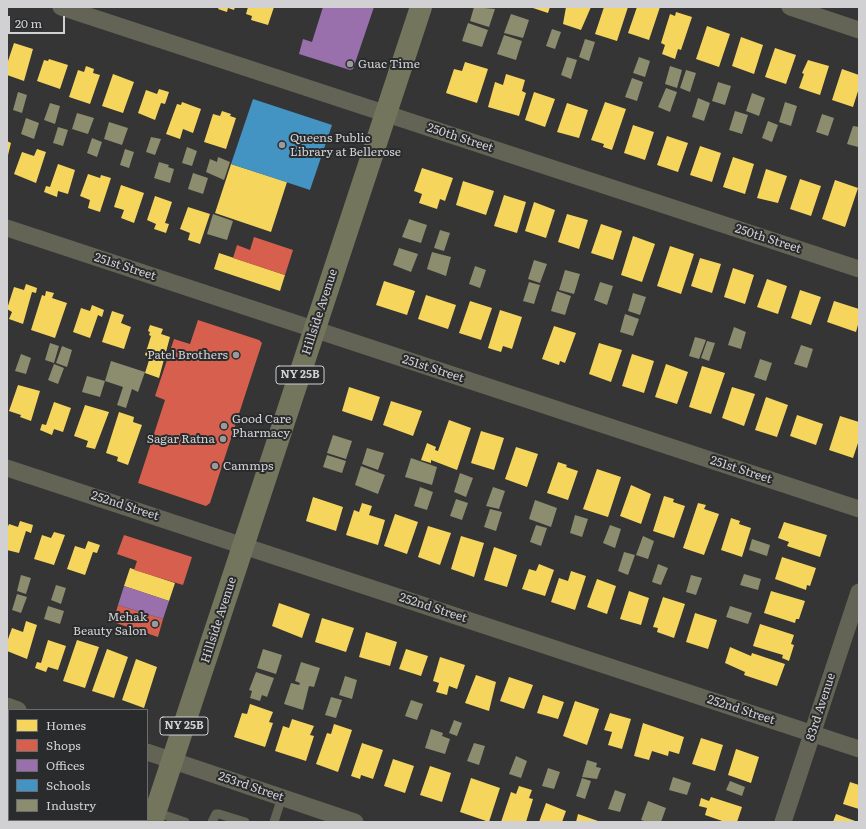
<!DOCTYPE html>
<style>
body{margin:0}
#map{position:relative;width:866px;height:829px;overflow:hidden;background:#353536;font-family:Literata,serif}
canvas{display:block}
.frame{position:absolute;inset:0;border:8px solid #d1d1d3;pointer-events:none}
.legend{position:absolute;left:8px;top:709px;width:140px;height:112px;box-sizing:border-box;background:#2a2b2d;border:1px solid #6d6d6f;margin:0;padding:5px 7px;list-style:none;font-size:12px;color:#d1d1d3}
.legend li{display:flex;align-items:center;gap:8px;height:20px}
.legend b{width:20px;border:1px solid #6d6d6f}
.scale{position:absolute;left:8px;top:16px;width:57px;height:18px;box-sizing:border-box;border:2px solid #d1d1d3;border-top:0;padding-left:5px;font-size:12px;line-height:14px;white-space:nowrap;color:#d1d1d3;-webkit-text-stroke:3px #2a2b2d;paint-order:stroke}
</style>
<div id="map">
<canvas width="866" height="829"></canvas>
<div class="frame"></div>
<ul class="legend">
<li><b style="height:11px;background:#f6d55c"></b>Homes</li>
<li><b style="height:11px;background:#d6604d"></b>Shops</li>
<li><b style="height:11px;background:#9970ab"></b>Offices</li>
<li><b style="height:11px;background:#4393c3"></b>Schools</li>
<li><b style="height:11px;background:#8c8c6e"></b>Industry</li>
</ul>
<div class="scale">20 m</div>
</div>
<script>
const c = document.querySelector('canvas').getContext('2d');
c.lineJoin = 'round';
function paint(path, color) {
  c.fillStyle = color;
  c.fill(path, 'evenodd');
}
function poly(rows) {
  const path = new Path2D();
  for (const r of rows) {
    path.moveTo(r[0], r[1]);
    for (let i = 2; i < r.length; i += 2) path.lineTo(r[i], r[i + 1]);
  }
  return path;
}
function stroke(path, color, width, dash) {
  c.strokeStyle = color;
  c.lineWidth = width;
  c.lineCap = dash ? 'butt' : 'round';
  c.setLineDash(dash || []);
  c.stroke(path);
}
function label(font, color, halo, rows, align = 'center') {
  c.font = font + ' Literata,serif';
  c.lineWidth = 4;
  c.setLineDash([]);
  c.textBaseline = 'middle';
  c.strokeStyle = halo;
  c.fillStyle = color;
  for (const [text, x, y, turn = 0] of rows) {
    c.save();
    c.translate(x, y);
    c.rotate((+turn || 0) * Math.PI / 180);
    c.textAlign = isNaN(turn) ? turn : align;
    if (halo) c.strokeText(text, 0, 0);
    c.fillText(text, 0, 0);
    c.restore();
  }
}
paint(poly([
 [219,7,235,7,234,10,228,8,227,12,218,9],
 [248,7,274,7,268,25,251,20,252,16,246,14],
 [530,7,550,7,548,13],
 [566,7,591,7,581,30,563,24],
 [604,7,628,7,617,41,595,34],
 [637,7,660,7,649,40,628,33],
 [676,12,692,17,681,50,678,49,675,59,662,54,665,45,661,43,670,14,675,16],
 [707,26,730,34,719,67,696,59],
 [741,37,763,45,754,74,732,66],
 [14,43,33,49,24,81,7,75,7,64],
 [775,48,796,55,786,84,765,77],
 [49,59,68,65,60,89,37,81,44,60,48,61],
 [808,60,829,66,820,95,799,88,804,74,802,73],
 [465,62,488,69,477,103,446,93,454,69,462,71],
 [86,66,94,69,93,73,100,75,90,104,69,97,78,70,84,72],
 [842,69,859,75,859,88,853,107,832,100],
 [113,74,134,82,123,113,102,106],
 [506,74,525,80,522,91,526,93,519,116,488,107,495,82,503,85],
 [159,89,169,92,165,104,161,103,155,120,138,113,146,90,157,94],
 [534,92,555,99,545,127,525,120],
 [182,102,201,109,193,133,183,129,180,139,166,134,177,104,181,105],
 [605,102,626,109,612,150,603,147,604,144,591,140],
 [567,103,588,110,579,138,557,132],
 [222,111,231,114,230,116,236,118,226,149,204,142,213,114,220,116],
 [633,125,654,132,645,160,624,153],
 [667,136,688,143,678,172,657,165],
 [7,141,11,143,7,159],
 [700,146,721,153,712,182,690,175],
 [37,149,46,152,36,183,14,174,22,152,34,156],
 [733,157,754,164,745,194,723,187],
 [58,164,75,170,68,194,58,191,57,197,44,192,46,186,50,187],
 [231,164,287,182,271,232,215,213],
 [422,168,453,178,445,201,440,199,437,209,419,203,422,194,414,191],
 [766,169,787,176,778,203,757,198],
 [88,174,100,178,101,175,111,178,100,212,88,208,90,200,80,196],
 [800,179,821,186,811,216,790,209],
 [835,180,858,188,845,227,822,219],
 [463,181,494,191,486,215,456,205],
 [121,185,144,193,134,223,121,218,124,210,114,207],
 [504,195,526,202,517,233,494,226],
 [155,196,172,202,165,223,169,224,166,233,154,229,156,224,147,220],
 [534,202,555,210,546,238,525,231],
 [188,207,210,214,200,244,188,240,190,233,180,229],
 [567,214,588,220,579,249,558,242],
 [601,224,622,231,613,260,591,253],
 [633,236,655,244,642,282,621,275],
 [670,246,694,254,681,294,657,286],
 [219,253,285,275,280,291,214,269],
 [700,258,721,264,712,293,691,286],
 [733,268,754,275,745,304,724,297],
 [767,279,787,286,778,314,757,307],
 [384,281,415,291,407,315,376,305],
 [26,284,37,288,36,293,32,292,23,324,9,319,12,312,7,309,14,287,24,290],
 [800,290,821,297,811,325,791,318],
 [46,291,54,293,52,298,67,303,55,338,31,330,42,295,45,296],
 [426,295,456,305,448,329,418,319],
 [470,301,492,308,481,340,459,333],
 [834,301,859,309,859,321,856,332,827,322],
 [92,305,104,310,102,317,98,315,90,338,73,332,81,308,90,311],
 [500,310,522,317,512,349,503,346,501,352,488,348],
 [112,311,124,315,121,323,131,327,124,349,102,342],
 [150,325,163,329,161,334,170,337,159,378,145,373,150,357,145,355,151,336,149,335,150,332,148,331],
 [554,326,576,333,565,363,560,361,559,365,542,359],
 [599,343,622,350,611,382,589,374],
 [632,354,654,361,644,393,622,386],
 [666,364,688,372,677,404,655,397],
 [702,366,725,373,711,414,689,407],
 [18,385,40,391,31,421,20,417,21,415,9,411],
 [349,387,380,397,372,421,342,411],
 [732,387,755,394,744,426,722,418],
 [766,397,788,405,777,437,755,430],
 [391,401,422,411,413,436,383,425],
 [54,402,71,408,63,432,54,429,52,435,40,430,42,424,46,425],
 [85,405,109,412,95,449,86,447,88,441,74,436],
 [119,412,134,417,133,422,142,425,128,465,117,461,118,457,106,453],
 [797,415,823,424,816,445,790,436],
 [840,416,859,422,859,440,853,458,829,450],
 [449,420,471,428,457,470,431,460,431,463,421,460,427,443,436,447,435,450,438,451],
 [481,431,504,438,494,470,471,463],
 [516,447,538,454,527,487,505,479],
 [558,462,567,465,566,467,578,471,568,500,547,493],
 [597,469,621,477,608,517,583,509],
 [631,485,651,494,641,524,620,516],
 [664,496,674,499,673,502,685,506,674,538,653,531],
 [313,497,343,507,336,531,306,521],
 [362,503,372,506,369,515,385,520,378,545,346,535,354,510,359,512],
 [698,503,706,505,704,509,719,514,704,555,683,548],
 [395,514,418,522,407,554,384,546],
 [731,518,740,521,739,524,751,528,742,557,721,550],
 [20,521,33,525,31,533,26,531,19,553,7,550,7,529,9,524,18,527],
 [784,522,827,535,820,557,787,546,789,542,778,538],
 [428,526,451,533,440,565,418,557],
 [54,532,65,535,54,565,34,559,42,535,51,538],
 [461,536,484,543,474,577,451,569],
 [88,541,100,545,97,553,93,552,85,575,67,569,75,546,85,549],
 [494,547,517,555,507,587,484,580],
 [782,557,816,568,810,586,807,585,806,590,775,579],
 [539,564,554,570,545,596,522,589,529,569,536,571],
 [130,568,175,583,169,601,124,586],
 [571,571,586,576,575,610,551,602,559,578,568,581],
 [597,579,616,586,607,614,587,607],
 [629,591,649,598,641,625,620,619],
 [771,591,805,601,799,619,796,619,795,623,764,613],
 [663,597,685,604,674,638,657,632,658,628,653,627],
 [279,603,310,614,302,638,272,626],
 [695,613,717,620,708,649,686,642],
 [322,618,354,628,346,652,315,642],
 [26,621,37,625,27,659,7,651,7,642,12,628,23,632],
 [760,624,794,635,791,644,794,645,789,661,782,658,783,655,753,646],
 [366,632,397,642,390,666,359,657],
 [48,640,66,646,58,670,48,667,46,672,35,668,37,662,41,663],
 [77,640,99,647,85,688,63,681],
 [730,647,751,656,752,653,785,664,777,686,744,675,745,672,725,663],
 [107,649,128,657,114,698,92,691],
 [406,649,428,656,421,676,399,669],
 [440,657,465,665,457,689,449,686,447,695,436,692,439,683,433,681],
 [136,659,157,667,144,708,122,700],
 [476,675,496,682,489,711,465,703],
 [509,677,533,685,524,709,500,701],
 [543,695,564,702,558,719,537,713],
 [575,701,599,709,587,745,563,736],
 [250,704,273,712,269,722,273,723,265,747,234,737,242,713,247,714],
 [610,713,631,719,622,749,608,745,612,732,604,730],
 [292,719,314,726,310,735,314,736,306,761,275,751,283,726,289,728],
 [643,723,684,737,679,754,669,751,668,756,652,751,649,760,634,756],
 [334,724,352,730,338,772,316,764,327,733,331,734],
 [701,738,723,745,715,771,692,764],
 [362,743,383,750,373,779,361,775,360,779,351,776],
 [736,749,759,757,751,783,728,775],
 [8,753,9,753,9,787,7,787],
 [393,759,414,766,405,793,384,786],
 [430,766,451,773,442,802,420,795],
 [471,778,500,788,489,822,460,812],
 [850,782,859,785,859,809,843,804],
 [519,786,532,790,529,798,533,799,526,822,501,822,511,792,516,794],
 [711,797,742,807,737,822,725,822,705,815,707,808,699,806,701,798,709,801],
 [546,803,566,811,562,822,539,822],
 [578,814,601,822,576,822],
 [836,814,858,822,833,822]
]), '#f6d55c');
paint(poly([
 [254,237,293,250,285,275,233,258,237,245,250,250],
 [198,320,259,340,262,343,210,503,206,506,138,483,165,400,155,396,174,339,190,344],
 [124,535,192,557,183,585,134,570,137,561,117,554],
 [118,605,163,619,158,637,113,622],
 [32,820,70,820,70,822,37,822]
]), '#d6604d');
paint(poly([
 [323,7,374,7,353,69,350,70,299,54,303,39,312,42],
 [124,586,169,601,163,619,118,605]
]), '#9970ab');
paint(poly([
 [253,99,332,125,310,190,231,164]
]), '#4393c3');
paint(poly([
 [474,7,495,9,489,27,470,21],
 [511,14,529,20,523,38,504,33],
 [468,23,488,30,482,47,462,41],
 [552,29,561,32,555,49,546,46],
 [504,35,522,41,516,60,497,54],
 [585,39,595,42,589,61,579,57],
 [567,57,577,60,571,79,561,75],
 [639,57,650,61,645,77,633,73],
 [670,66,682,70,677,88,665,84],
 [686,70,696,73,690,92,680,88],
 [632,78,643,82,637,101,625,97],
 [718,82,731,86,725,105,712,101],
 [666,88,677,92,670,112,658,107],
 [18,92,27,95,22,113,13,110],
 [752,93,765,98,759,116,746,111],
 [698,98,710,103,704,121,692,117],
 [785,102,797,106,791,126,779,122],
 [50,103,60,106,55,124,44,120],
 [735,111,748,115,742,134,729,130],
 [77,113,94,118,88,134,72,129],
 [822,114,834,118,828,136,816,132],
 [26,118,39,123,34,139,21,134],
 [768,121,778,125,772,142,762,138],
 [109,122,128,128,122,145,104,139],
 [853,126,859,127,858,147,847,144],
 [58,127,68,130,63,146,53,143],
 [151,137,161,139,155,155,146,152],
 [92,138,102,142,97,157,87,153],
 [187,147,197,151,192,166,182,163],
 [125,149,134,152,129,168,120,165],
 [218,157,230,162,224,180,206,172,210,159,217,162],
 [159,162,169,165,168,167,174,169,170,183,154,178],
 [193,173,208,178,203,194,188,189],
 [213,214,233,221,227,240,207,234],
 [409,219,427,225,421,243,402,237],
 [440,230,450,233,444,251,434,248],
 [399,248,418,254,411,272,393,265],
 [432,252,451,257,446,276,427,269],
 [534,260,547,264,540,283,528,279],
 [475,266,486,270,480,288,469,284],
 [565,270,580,274,574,294,559,290],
 [529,282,540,285,534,304,523,301],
 [600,282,613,286,607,305,594,300],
 [557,291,571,296,565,315,551,311],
 [633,293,646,297,640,315,628,311],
 [625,314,639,319,633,336,620,332],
 [734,327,746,332,741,349,728,345],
 [695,337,706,340,699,359,689,356],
 [707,341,715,343,709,361,701,358],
 [50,343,59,346,54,363,45,360],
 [801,345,813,349,807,368,794,364],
 [62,346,72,350,67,367,56,363],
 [21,354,31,358,26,374,15,371],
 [760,359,772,363,766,381,754,377],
 [111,361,145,372,138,392,132,389,126,408,117,405,123,387,105,381],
 [54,364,64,368,58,384,48,380],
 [87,376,105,381,100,397,82,392],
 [333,435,352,441,346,459,327,453],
 [367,448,384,453,378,470,362,464],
 [327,455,346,461,342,473,323,467],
 [411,458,437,467,432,485,405,477],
 [361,466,385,475,378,494,355,485],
 [460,473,473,478,466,497,454,492],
 [420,487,433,492,427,510,414,506],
 [493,487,505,491,499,509,486,506],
 [456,499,468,503,462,520,450,516],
 [535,500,557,508,551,527,529,519],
 [490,509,502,512,496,531,484,527],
 [575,515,588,519,582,537,570,533],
 [536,525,547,528,541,546,530,542],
 [610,525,621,529,615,548,603,543],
 [643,536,654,541,648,559,636,555],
 [752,539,770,545,767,556,749,550],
 [624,552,635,555,628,575,618,571],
 [658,564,668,568,661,585,652,582],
 [744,574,761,579,758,590,740,585],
 [21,575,31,578,26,594,17,591],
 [691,575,702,578,696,595,686,592],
 [56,585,66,588,61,604,51,600],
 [17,594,27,597,21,613,12,610],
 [48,606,64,611,60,624,44,619],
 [730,606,752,613,748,624,726,617],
 [263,649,282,655,276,674,257,668],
 [301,662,320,668,314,687,309,686,303,710,284,704,291,683,299,685,300,683,295,681],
 [256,672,274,678,267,697,262,695,260,701,250,698,252,691,249,690],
 [345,676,357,680,352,699,339,695],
 [331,697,342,700,336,718,325,715],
 [411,700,423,704,417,720,405,716],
 [454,720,462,723,457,736,449,733],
 [431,729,443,733,442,736,450,739,445,754,425,748],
 [474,743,485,746,479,765,467,761],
 [516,756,527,761,521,778,509,774],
 [587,760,597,763,596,767,601,768,597,779,582,777],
 [548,768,560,772,554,789,542,786],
 [673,777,691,783,687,795,669,790],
 [582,778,591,781,585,799,576,796],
 [730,781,745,787,742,796,726,790],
 [615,790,626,794,620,812,608,809],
 [648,801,666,808,661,822,648,822,641,820]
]), '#8c8c6e');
stroke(poly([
 [155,812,185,822],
 [212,822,216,814,219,814,245,822],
 [274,822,282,797]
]), '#636455', 9);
stroke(poly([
 [61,7,859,269],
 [790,7,859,30],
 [7,228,859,509],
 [7,468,859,749],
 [7,706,18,710],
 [147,752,355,822],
 [783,822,859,592]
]), '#636455', 17);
stroke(poly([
 [152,822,421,7]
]), '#73755d', 22);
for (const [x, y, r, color] of [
 [350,64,4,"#9a9a9c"],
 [282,145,4,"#9a9a9c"],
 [236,355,4,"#9a9a9c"],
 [224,426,4,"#9a9a9c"],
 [223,439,4,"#9a9a9c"],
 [215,466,4,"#9a9a9c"],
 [155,624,4,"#9a9a9c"]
]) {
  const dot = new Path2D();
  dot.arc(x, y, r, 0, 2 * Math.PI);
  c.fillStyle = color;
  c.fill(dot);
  stroke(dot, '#2a2b2d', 1.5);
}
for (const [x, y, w] of [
 [300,375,48],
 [184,726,48]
]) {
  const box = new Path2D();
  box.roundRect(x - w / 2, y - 9, w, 18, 3);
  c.fillStyle = '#2a2b2d';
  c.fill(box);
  stroke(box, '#d1d1d3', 1);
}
label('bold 11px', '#d1d1d3', null, [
 ["NY 25B",300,375],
 ["NY 25B",184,726]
]);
label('12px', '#d1d1d3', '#2a2b2d', [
 ["Guac Time",358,64],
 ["Queens Public",290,138],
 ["Library at Bellerose",290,152],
 ["Patel Brothers",228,355,"right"],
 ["Good Care",232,419],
 ["Pharmacy",232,433],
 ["Sagar Ratna",215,439,"right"],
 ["Cammps",223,466],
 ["Mehak",147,617,"right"],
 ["Beauty Salon",147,631,"right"]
], 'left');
label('12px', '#d1d1d3', '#2a2b2d', [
 ["250th Street",460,138,18],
 ["250th Street",768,239,18],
 ["251st Street",125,267,18],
 ["Hillside Avenue",320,312,-72],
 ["251st Street",433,369,18],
 ["251st Street",741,470,18],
 ["252nd Street",125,506,18],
 ["252nd Street",433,608,18],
 ["Hillside Avenue",219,620,-72],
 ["83rd Avenue",821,707,-72],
 ["252nd Street",741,710,18],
 ["253rd Street",251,787,19]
]);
</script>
